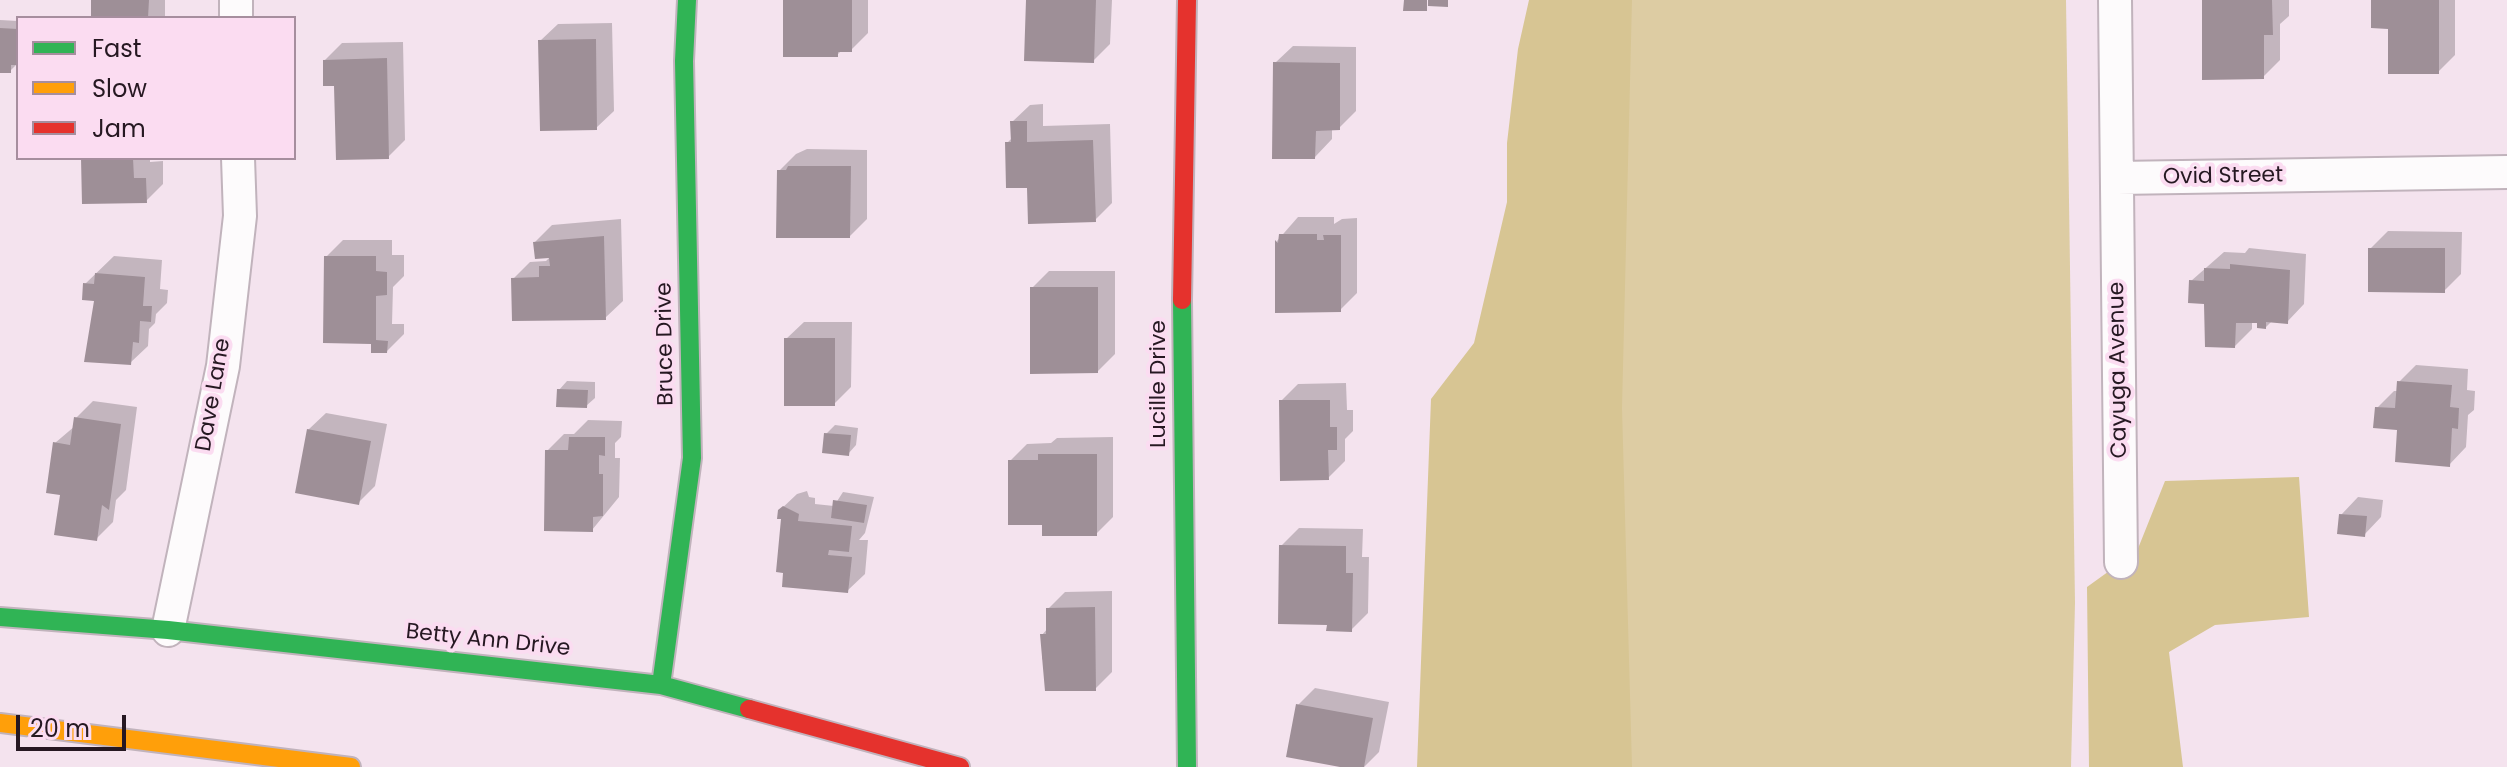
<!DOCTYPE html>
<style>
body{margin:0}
#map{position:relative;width:2507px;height:767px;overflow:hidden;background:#f4e3ee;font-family:Poppins,sans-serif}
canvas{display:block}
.legend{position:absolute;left:16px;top:16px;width:280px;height:144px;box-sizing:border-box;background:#fbdcf1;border:2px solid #a68e9e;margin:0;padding:10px 14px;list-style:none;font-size:24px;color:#261822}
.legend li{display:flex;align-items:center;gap:16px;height:40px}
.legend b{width:40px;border:2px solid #a68e9e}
.scale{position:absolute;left:16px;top:715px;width:110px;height:36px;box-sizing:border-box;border:4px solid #261822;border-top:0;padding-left:10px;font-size:24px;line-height:28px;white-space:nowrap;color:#261822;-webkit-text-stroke:6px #fbdcf1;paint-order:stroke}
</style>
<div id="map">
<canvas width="2507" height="767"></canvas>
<ul class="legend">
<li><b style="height:10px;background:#30b455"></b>Fast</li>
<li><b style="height:10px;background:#ff9f0a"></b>Slow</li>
<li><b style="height:10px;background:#e5322d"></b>Jam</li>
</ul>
<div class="scale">20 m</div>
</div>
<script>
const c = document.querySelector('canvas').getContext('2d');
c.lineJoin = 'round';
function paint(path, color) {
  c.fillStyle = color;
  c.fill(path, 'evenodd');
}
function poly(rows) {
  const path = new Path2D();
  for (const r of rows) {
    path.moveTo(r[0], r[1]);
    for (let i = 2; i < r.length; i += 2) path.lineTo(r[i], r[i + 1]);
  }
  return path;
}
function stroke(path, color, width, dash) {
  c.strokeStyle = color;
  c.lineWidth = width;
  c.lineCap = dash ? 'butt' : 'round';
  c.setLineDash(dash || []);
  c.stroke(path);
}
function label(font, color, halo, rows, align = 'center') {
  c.font = font + ' Poppins,sans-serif';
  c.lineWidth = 8;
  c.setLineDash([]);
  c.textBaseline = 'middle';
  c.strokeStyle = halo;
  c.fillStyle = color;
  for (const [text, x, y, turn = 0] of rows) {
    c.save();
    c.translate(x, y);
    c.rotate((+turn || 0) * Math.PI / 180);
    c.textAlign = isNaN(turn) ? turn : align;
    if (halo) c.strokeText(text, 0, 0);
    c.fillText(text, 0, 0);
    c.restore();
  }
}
paint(poly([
 [1600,0,2066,0,2075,603,2071,767,1609,767]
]), '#ddcca3');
paint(poly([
 [1529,0,1632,0,1622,408,1632,767,1417,767,1431,399,1474,343,1507,202,1507,143,1518,49],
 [2299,477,2309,617,2215,625,2169,652,2183,767,2089,767,2087,587,2137,551,2165,481]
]), '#d7c593');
paint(poly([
 [93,0,165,0,165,18,93,18],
 [785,0,868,0,868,33,851,50,842,50,837,55],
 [1028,0,1112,0,1110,44,1093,61],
 [2204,0,2289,0,2289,16,2280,24,2280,60,2263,77],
 [2373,0,2455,0,2455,55,2438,72],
 [0,20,18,21,18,63,10,71,0,71],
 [612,23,614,111,596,128,540,41,558,24],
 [403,42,405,140,388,157,336,84,325,60,342,43],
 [1293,46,1356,47,1356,111,1339,128,1332,128,1332,139,1315,157,1275,63],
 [1043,104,1043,126,1110,124,1112,203,1095,220,1029,186,1007,143,1013,137,1012,122,1030,105],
 [807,149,867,150,867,219,850,236,779,171,796,154],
 [83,158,150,158,150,162,163,161,163,184,146,201],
 [1298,217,1334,217,1334,224,1342,219,1357,218,1357,293,1340,310,1277,311,1277,241],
 [621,219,623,301,605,318,513,279,530,262,546,261,551,256,535,242,552,225],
 [2388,231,2462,232,2461,274,2444,291,2370,249],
 [343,240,392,240,392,255,404,255,404,276,393,287,392,324,404,324,404,334,387,351,373,342,326,257],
 [2249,248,2306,254,2304,304,2287,322,2272,321,2266,327,2252,321,2252,329,2235,346,2191,281,2224,252,2245,253],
 [114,256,162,260,160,289,168,290,167,303,156,314,155,323,149,329,148,346,130,363,85,284],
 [1049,271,1115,271,1115,354,1098,371,1032,288],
 [804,322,852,322,851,387,834,404,786,339],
 [2416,365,2468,369,2467,390,2475,391,2474,410,2468,415,2466,447,2449,465,2377,408,2394,391,2398,391,2399,382],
 [567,381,595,382,595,398,586,406,559,390],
 [1346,383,1347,410,1353,410,1353,431,1345,439,1345,461,1328,478,1281,401,1298,384],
 [93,401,137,407,126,490,116,500,113,522,96,539,62,493,55,443,75,426,76,418],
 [326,413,387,424,375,486,358,503,308,430],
 [588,420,622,421,621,437,615,443,615,458,620,458,619,497,592,530,547,451,564,434,574,434],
 [835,425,858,428,856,445,848,454,826,434],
 [1113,437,1113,517,1096,534,1010,461,1027,444,1051,443,1057,438],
 [807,491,809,497,815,498,815,504,834,506,843,492,874,497,865,533,859,540,868,540,865,574,847,591,779,511,797,494],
 [2358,497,2383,500,2381,517,2364,535,2341,515],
 [1299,528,1363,529,1362,557,1369,557,1368,613,1351,630,1329,623,1281,546],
 [1112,591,1112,672,1095,689,1042,659,1042,635,1048,628,1048,609,1065,592],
 [1315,688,1389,702,1379,752,1364,767,1351,767,1298,705]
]), '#0003');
paint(poly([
 [91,0,149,0,148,18,91,18],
 [783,0,852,0,852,52,838,52,838,57,783,57],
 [1026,0,1096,0,1094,63,1024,61],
 [1404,0,1427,0,1427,11,1403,11],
 [1428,0,1448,0,1448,7,1428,6],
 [2202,0,2272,0,2273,35,2264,35,2264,79,2202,80],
 [2371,0,2439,0,2439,74,2388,74,2388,29,2371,28],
 [0,28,18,29,18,65,11,65,11,73,0,73],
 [596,39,597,130,540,131,538,40],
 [387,58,389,159,336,160,334,86,323,86,323,60],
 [1273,62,1340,63,1340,130,1316,131,1315,159,1272,159],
 [1010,121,1027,121,1027,142,1093,140,1096,222,1028,224,1027,188,1006,188,1005,142,1011,142],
 [81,158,133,158,134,178,146,178,147,203,82,204],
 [788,166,851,166,850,238,776,238,777,170,786,170],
 [1279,234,1317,234,1317,240,1324,240,1323,235,1341,235,1341,312,1275,313,1275,240,1278,243],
 [604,236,606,320,512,321,511,278,539,277,539,266,550,266,549,258,535,259,533,242],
 [2368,248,2445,248,2445,293,2368,292],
 [324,256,376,256,376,271,387,272,387,295,376,296,376,340,388,341,387,353,371,353,371,344,323,343],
 [2230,264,2290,270,2288,324,2266,322,2266,329,2257,328,2257,323,2236,323,2235,348,2205,347,2204,304,2188,303,2189,280,2204,281,2204,268,2230,269],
 [95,273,145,277,143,306,152,306,151,322,140,321,139,343,133,342,131,365,84,362,94,301,82,300,83,283,94,284],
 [1030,287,1098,287,1098,373,1030,374],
 [784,338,835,338,835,406,784,406],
 [2397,381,2452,385,2450,407,2459,408,2458,429,2452,428,2450,467,2395,462,2397,430,2373,428,2375,407,2395,408],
 [557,389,588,390,587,408,556,407],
 [1279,400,1330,400,1330,427,1337,427,1337,450,1328,450,1329,480,1280,481],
 [74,417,121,424,109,510,102,505,97,541,54,535,60,495,46,493,53,442,70,445],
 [307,429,371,441,359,505,295,493],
 [824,433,851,435,849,456,822,453],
 [569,437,605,437,605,456,599,455,599,474,603,474,603,516,593,517,593,532,544,531,545,450,568,450],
 [1038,454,1097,454,1097,536,1042,536,1042,525,1008,525,1008,460,1038,460],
 [833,500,867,505,864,523,831,518],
 [783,506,799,514,798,521,852,526,849,552,829,550,828,555,852,557,848,593,782,587,783,573,776,572,781,519,777,519,778,510],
 [2339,514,2367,516,2365,537,2337,534],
 [1279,545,1346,546,1346,573,1353,573,1352,632,1326,631,1327,625,1278,624],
 [1095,607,1096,691,1045,691,1040,634,1046,634,1046,608],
 [1296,704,1373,718,1364,767,1340,767,1286,757]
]), '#9e8f97');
const street = poly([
 [236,0,236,18],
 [2115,0,2121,562],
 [2117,178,2507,172],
 [168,630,223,366,240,216,238,158]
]);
const fast = poly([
 [1182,300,1187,767],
 [0,617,168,630,661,685,749,709],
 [661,685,692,458,684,61,687,0]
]);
const slow = poly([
 [0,723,351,767]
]);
const jam = poly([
 [1182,300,1187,0],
 [749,709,960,767]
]);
stroke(street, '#c1b3bc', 36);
stroke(fast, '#c1b3bc', 22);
stroke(slow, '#c1b3bc', 22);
stroke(jam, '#c1b3bc', 22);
stroke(street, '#fdfbfc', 32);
stroke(fast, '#30b455', 18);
stroke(slow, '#ff9f0a', 18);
stroke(jam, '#e5322d', 18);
label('22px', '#261822', '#fbdcf1', [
 ["Ovid Street",2223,177,-1],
 ["Bruce Drive",666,344,-91],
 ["Cayuga Avenue",2119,370,-91],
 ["Lucille Drive",1159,384,-90],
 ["Dave Lane",214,395,-80],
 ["Betty Ann Drive",488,641,6]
]);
</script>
